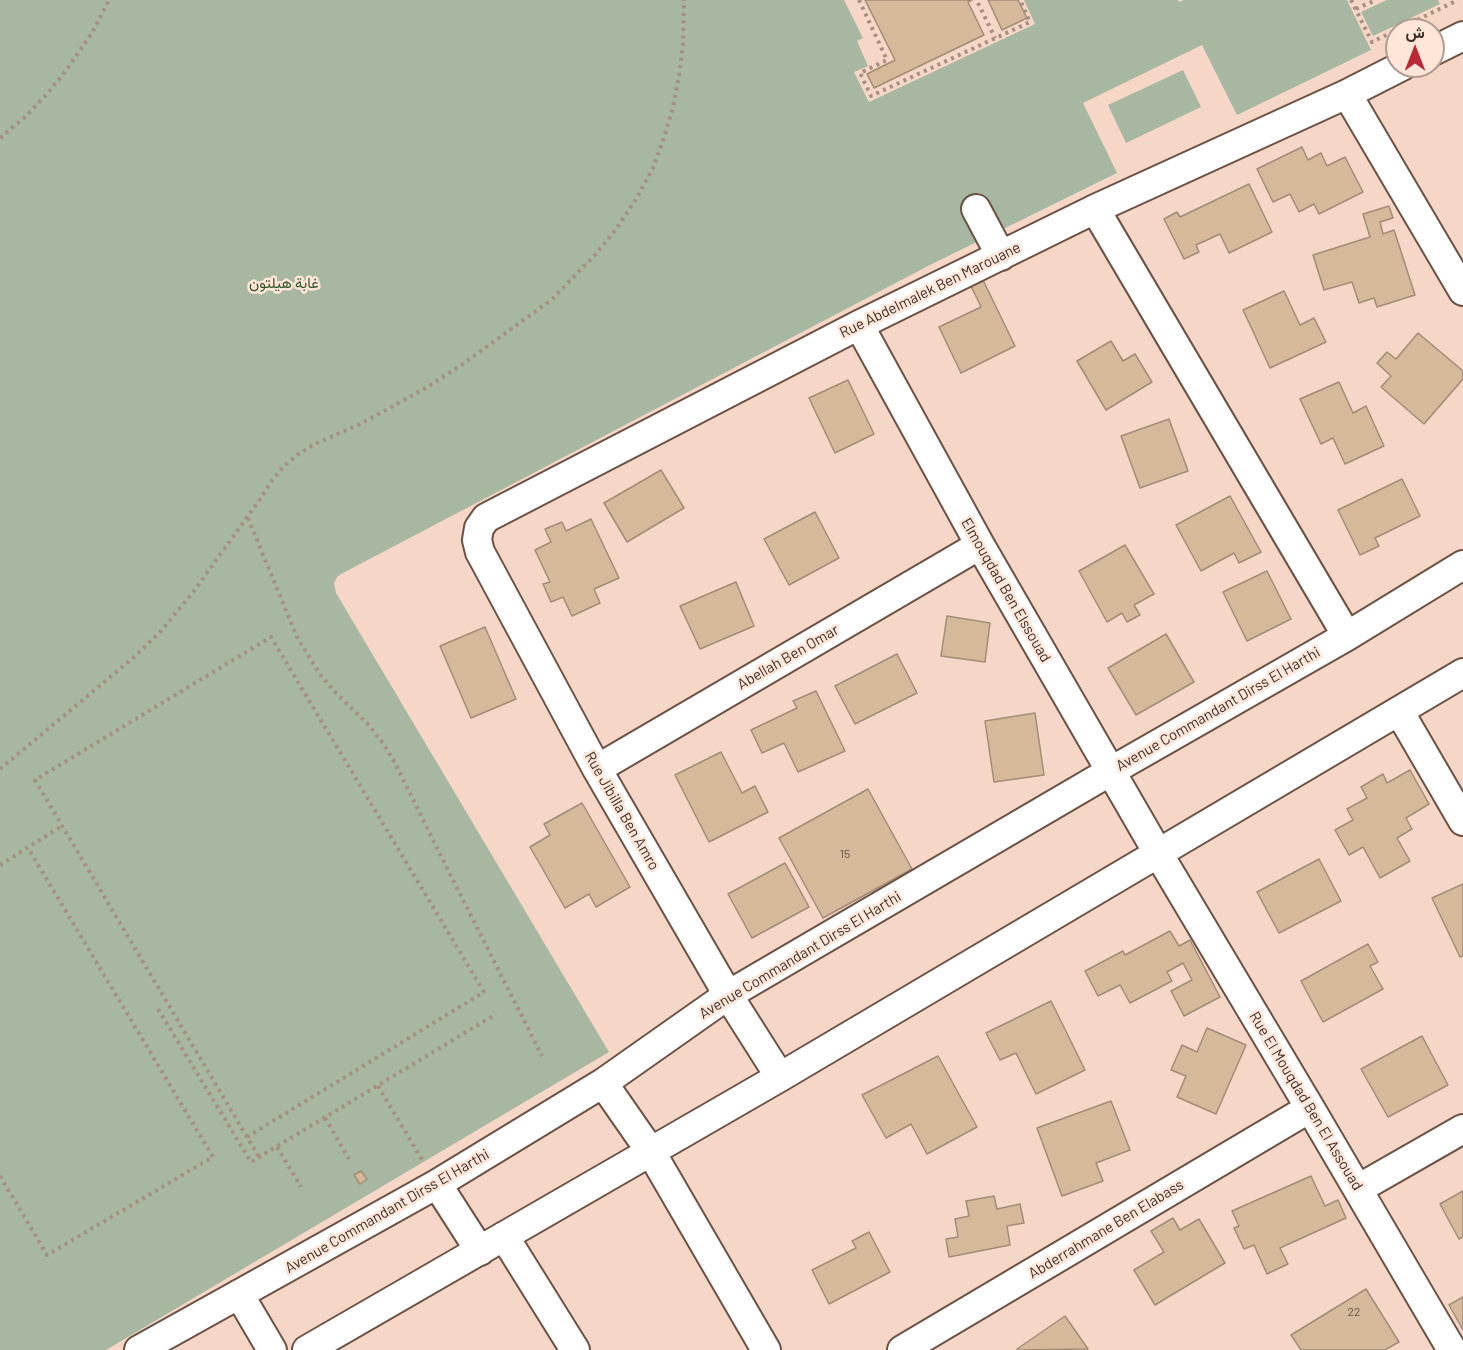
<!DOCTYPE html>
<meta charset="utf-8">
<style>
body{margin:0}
#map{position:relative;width:1463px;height:1350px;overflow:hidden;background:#f6d7c7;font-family:Barlow,Vazirmatn,sans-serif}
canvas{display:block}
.north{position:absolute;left:1385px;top:18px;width:60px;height:60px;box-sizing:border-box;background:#ffe6d9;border:2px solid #b09c92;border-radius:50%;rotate:0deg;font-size:16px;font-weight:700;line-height:24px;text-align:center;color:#3a2e28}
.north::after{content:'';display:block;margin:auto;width:21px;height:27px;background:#b92834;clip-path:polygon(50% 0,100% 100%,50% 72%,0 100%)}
</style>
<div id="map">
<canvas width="1463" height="1350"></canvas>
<div class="north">ش</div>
</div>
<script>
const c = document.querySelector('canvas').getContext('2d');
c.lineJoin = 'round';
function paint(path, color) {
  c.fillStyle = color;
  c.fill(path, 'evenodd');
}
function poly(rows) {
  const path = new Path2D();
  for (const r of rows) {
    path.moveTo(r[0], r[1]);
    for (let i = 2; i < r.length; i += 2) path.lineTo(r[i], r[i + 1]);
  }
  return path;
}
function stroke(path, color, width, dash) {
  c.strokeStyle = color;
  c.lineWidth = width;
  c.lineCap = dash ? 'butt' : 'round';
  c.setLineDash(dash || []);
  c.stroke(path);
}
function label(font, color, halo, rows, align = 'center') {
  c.font = font + ' Barlow,Vazirmatn,sans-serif';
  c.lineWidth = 5;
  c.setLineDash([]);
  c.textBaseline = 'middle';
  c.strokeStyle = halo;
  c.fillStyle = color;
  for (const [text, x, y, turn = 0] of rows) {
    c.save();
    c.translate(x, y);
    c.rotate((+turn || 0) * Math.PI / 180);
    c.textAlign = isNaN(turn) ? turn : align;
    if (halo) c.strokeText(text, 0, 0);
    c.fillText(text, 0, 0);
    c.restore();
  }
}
paint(poly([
 [0,0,844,0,863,38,857,41,868,66,854,72,869,102,1035,24,1024,0,1178,0,1179,2,1184,0,1347,0,1371,50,1237,115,1202,45,1083,103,1117,173,930,265,341,574,337,577,334,583,336,593,609,1052,106,1350,0,1350],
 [1387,0,1438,0,1440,4,1373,36,1361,12],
 [1183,70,1201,107,1126,143,1108,105]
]), '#a7b7a2');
const building = poly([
 [865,0,972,0,968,2,984,35,874,88,867,74,895,60,865,0],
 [988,0,1018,0,1027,18,1002,30,988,0],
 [1302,147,1308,160,1321,153,1327,166,1345,157,1363,192,1319,214,1314,204,1299,212,1290,194,1273,202,1257,169,1302,147],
 [1249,184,1272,232,1229,253,1220,234,1196,245,1199,252,1184,259,1164,219,1177,212,1180,217,1249,184],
 [1389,206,1393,218,1380,222,1383,234,1394,230,1415,295,1377,307,1374,298,1359,303,1352,282,1324,290,1313,255,1370,237,1363,214,1389,206],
 [982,278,1015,346,961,373,939,327,981,307,970,284,982,278],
 [1284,291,1300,325,1314,318,1326,342,1270,368,1243,310,1284,291],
 [1418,333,1463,371,1463,379,1424,424,1381,387,1391,376,1377,363,1387,352,1396,359,1418,333],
 [1111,341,1123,361,1135,354,1152,382,1106,410,1077,361,1111,341],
 [848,380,874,434,835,453,809,398,848,380],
 [1339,382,1353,413,1366,406,1384,446,1345,464,1333,438,1321,444,1300,399,1339,382],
 [1169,419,1188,471,1140,488,1121,436,1169,419],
 [661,470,684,508,627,542,604,503,661,470],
 [1402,479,1420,516,1375,538,1379,546,1360,555,1338,510,1402,479],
 [1230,496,1261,552,1239,563,1234,553,1201,571,1176,525,1230,496],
 [815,512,839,558,789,585,764,539,815,512],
 [591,519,619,578,594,589,600,603,572,616,563,597,551,602,543,584,550,582,535,550,551,542,545,529,562,522,566,531,591,519],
 [1125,545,1154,594,1134,605,1140,615,1127,622,1122,613,1107,622,1079,571,1125,545],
 [1267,571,1291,619,1247,641,1223,592,1267,571],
 [736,582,754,626,700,649,680,606,736,582],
 [947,616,990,623,985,662,941,656,947,616],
 [485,627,516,699,471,718,440,646,485,627],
 [1166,634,1194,682,1136,715,1108,668,1166,634],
 [897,654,917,693,855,724,835,686,897,654],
 [816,691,845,751,798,772,784,743,762,753,751,730,797,708,793,701,816,691],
 [1035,713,1044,775,994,782,985,721,1035,713],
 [721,752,742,793,755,786,768,812,709,842,675,775,721,752],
 [1410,770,1429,804,1406,818,1412,829,1397,838,1410,861,1380,878,1363,847,1349,855,1335,830,1353,820,1347,809,1367,798,1361,787,1383,774,1387,783,1410,770],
 [868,789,912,869,823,918,779,838,868,789],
 [582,803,630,887,596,907,589,894,565,908,530,847,550,835,544,824,582,803],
 [1319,859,1341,901,1279,933,1257,892,1319,859],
 [785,863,809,907,752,938,728,894,785,863],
 [1463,884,1463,956,1460,957,1432,898,1463,884],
 [1170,931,1179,946,1190,940,1220,997,1184,1016,1171,991,1192,980,1183,963,1167,972,1172,981,1130,1003,1120,985,1098,996,1085,971,1123,951,1125,955,1170,931],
 [1368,944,1378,962,1370,966,1383,989,1323,1022,1301,981,1368,944],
 [1051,1001,1085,1070,1036,1094,1016,1053,1000,1060,986,1033,1051,1001],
 [1207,1028,1246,1045,1216,1114,1177,1097,1186,1076,1171,1070,1182,1045,1197,1052,1207,1028],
 [1422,1036,1448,1085,1388,1117,1361,1069,1422,1036],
 [938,1056,977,1127,927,1154,911,1124,886,1138,862,1095,938,1056],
 [1111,1101,1130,1150,1096,1163,1103,1181,1062,1196,1037,1128,1111,1101],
 [361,1171,367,1179,360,1184,354,1175,361,1171],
 [1311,1176,1325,1206,1338,1200,1346,1218,1280,1248,1288,1264,1267,1274,1254,1245,1244,1249,1234,1228,1239,1226,1232,1211,1311,1176],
 [1463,1191,1463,1237,1459,1239,1440,1204,1463,1191],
 [994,1196,997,1209,1020,1204,1024,1223,1007,1226,1010,1245,949,1257,946,1239,958,1237,955,1219,969,1216,966,1201,994,1196],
 [1173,1218,1180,1230,1199,1219,1225,1263,1155,1305,1134,1270,1164,1252,1151,1231,1173,1218],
 [869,1232,890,1272,829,1304,812,1270,856,1248,852,1241,869,1232],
 [1366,1289,1399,1342,1385,1350,1301,1350,1291,1335,1366,1289],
 [1463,1297,1463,1330,1449,1305,1463,1297],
 [1065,1316,1088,1349,1018,1350,1017,1349,1065,1316]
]);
paint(building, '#d6b99b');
stroke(building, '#a18c76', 1.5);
const minor = poly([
 [1433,51,1463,36],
 [1347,94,1463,291],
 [976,209,1001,256],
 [1095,209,1347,636],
 [859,325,980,545,1158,853,1310,1108,1452,1350],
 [1399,711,1463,821],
 [597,769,980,545],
 [780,1077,728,995,597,769,480,552,477,540,479,528,486,518,859,325,1095,209,1347,94,1402,66],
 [603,1083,651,1152,766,1350],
 [437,1184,480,1251],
 [1358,1189,1463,1129],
 [504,1236,575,1350],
 [239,1294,272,1350],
 [139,1350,437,1184,603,1083,728,995,1111,771,1347,636,1463,565],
 [307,1350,780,1077,1463,673],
 [902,1350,1310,1108]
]);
stroke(minor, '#6b5244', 32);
stroke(poly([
 [859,0,887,60,860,73,871,96,1030,22,1020,0],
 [1351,0,1372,42,1458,0],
 [978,3,995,38],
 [1356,9,1376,0],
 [0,138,26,116,45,96,62,76,92,33,109,0],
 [248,518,297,637,321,676,335,692,368,724,383,743,395,763,456,886,542,1056],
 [0,769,133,658,161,631,194,591,261,498,271,482,283,467,297,455,315,444,360,424,386,410,424,389,460,366,551,300,595,255,617,228,636,199,653,168,664,138,673,107,679,76,683,44,684,0],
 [0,865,62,826],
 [158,1009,251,1162,496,1014],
 [378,1086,424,1163],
 [325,1118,349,1159],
 [247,1137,484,992,271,637,35,780,247,1137,259,1157],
 [277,1147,301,1187],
 [0,1176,47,1255,213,1157,28,848]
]), '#a58e82', 4, [3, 4.5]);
stroke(minor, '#fff', 28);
label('12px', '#615145', null, [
 ["15",845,854],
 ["22",1354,1312]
]);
label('15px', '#345628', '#ffe6d9', [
 ["غابة هيلتون",284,283]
]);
label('15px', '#3a2e28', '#ffe6d9', [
 ["Rue Abdelmalek Ben Marouane",930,290,-26],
 ["Elmouqdad Ben Elssouad",1006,590,60],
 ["Abellah Ben Omar",788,657,-30],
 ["Avenue Commandant Dirss El Harthi",1218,709,-30],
 ["Rue Jibilla Ben Amro",622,811,60],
 ["Avenue Commandant Dirss El Harthi",800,955,-31],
 ["Rue El Mouqdad Ben El Assouad",1306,1101,59],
 ["Avenue Commandant Dirss El Harthi",387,1211,-30],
 ["Abderrahmane Ben Elabass",1106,1229,-31]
]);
</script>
